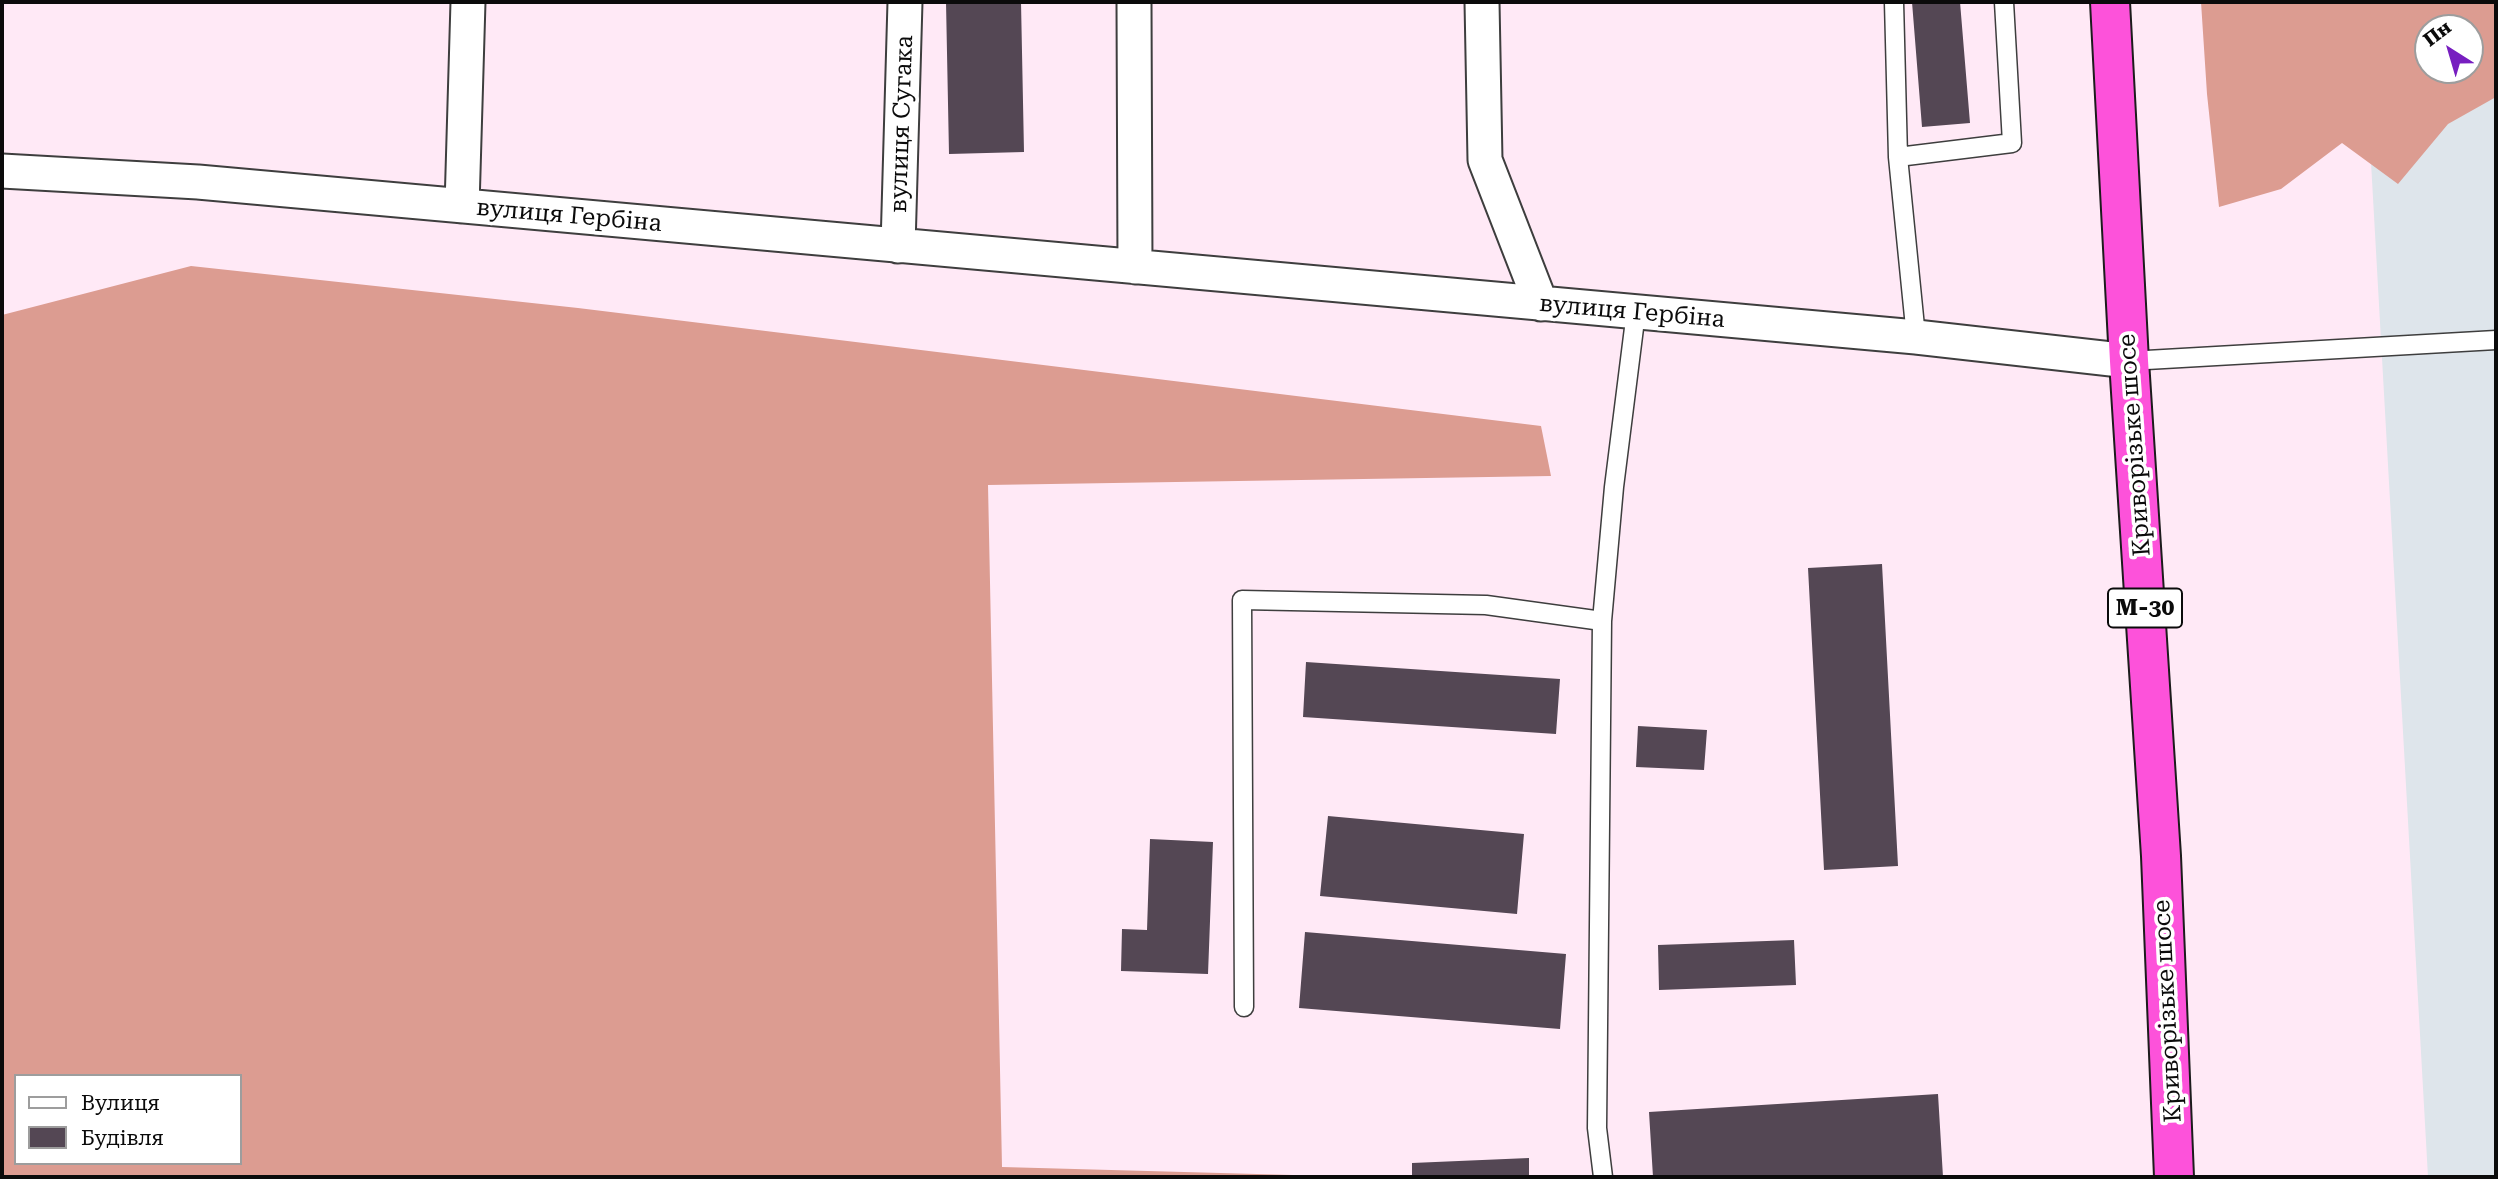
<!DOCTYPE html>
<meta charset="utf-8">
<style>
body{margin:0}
#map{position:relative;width:2498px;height:1179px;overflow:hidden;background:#ffe9f6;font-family:"Roboto Serif",serif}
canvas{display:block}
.frame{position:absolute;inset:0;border:4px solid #0b0b0b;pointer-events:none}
.legend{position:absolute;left:14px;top:1074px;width:228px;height:91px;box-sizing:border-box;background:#fff;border:2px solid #9d9d9d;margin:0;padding:9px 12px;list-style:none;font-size:21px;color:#0b0b0b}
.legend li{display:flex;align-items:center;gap:14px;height:35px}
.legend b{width:35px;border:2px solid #9d9d9d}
.north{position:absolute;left:2414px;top:14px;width:70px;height:70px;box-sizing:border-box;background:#fff;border:2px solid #9d9d9d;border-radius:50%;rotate:323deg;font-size:19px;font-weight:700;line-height:28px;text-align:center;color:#0b0b0b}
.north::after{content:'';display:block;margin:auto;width:24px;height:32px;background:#771ec0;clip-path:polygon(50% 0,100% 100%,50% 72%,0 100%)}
</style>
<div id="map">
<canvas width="2498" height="1179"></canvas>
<div class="frame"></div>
<ul class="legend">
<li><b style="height:9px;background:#fff"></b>Вулиця</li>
<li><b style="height:19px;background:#544754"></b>Будівля</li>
</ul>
<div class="north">Пн</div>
</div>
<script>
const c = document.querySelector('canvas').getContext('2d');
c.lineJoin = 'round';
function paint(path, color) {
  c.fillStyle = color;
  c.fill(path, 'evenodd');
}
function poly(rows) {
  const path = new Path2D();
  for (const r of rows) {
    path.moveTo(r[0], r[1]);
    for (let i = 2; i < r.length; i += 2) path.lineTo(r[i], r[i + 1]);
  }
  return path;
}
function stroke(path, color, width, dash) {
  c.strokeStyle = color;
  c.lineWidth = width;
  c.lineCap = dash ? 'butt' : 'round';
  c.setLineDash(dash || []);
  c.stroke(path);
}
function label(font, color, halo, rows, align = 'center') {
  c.font = font + ' "Roboto Serif",serif';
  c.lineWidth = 7;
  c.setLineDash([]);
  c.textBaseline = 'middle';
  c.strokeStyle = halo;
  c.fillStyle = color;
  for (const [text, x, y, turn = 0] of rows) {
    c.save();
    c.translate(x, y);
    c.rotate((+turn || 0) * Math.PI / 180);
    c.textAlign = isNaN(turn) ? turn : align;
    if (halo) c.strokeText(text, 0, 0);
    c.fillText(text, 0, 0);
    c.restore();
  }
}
paint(poly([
 [2362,2,2496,2,2496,1177,2428,1177],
 [2428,28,2470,28,2470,70,2428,70]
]), '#dee5eb');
paint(poly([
 [2201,2,2496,2,2496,97,2448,124,2398,184,2342,143,2281,189,2219,207,2207,94],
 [2428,28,2470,28,2470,70,2428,70],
 [191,266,578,308,1541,426,1551,476,988,485,1002,1167,1366,1177,2,1177,2,315],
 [16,1076,240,1076,240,1163,16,1163]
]), '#dc9c91');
paint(poly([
 [946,2,1021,2,1024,152,949,154],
 [1912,2,1960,2,1970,123,1922,127],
 [1882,564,1898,866,1824,870,1808,568],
 [1306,662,1560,679,1556,734,1303,717],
 [1638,726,1707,730,1704,770,1636,767],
 [1328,816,1524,834,1517,914,1320,896],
 [1150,839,1213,842,1208,974,1121,971,1122,929,1147,930],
 [1305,932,1566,954,1560,1029,1299,1008],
 [1794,940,1796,985,1659,990,1658,945],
 [1938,1094,1943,1177,1653,1177,1649,1112],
 [1529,1158,1529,1177,1412,1177,1412,1163]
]), '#544754');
const service = poly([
 [1894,2,1898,157],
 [1916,337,1898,157,2012,143,2004,2],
 [2129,361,2496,340],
 [1244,1007,1242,600,1486,605,1602,621],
 [1603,1177,1597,1128,1602,621,1614,487,1636,312]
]);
const minor = poly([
 [1134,2,1135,267],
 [1482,2,1485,160,1541,304],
 [2,171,198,182,1916,337,2129,361],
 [462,206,468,2],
 [898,246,905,2]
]);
const trunk = poly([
 [2110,2,2129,361,2161,856,2174,1177]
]);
stroke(service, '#3e3e3e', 21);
stroke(minor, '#3e3e3e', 37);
stroke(trunk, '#1c1c1c', 42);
stroke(service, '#fff', 18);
stroke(minor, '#fff', 33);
stroke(trunk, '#fd52da', 38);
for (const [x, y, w] of [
 [2145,608,74]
]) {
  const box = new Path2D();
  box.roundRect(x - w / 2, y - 19.5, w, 39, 5);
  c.fillStyle = '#fff';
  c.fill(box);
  stroke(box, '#0b0b0b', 2);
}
label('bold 23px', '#0b0b0b', null, [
 ["М-30",2145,608]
]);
label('24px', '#0b0b0b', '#fff', [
 ["вулиця Сугака",902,124,-88],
 ["вулиця Гербіна",569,216,5],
 ["вулиця Гербіна",1632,312,5],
 ["Криворізьке шосе",2135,445,-94],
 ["Криворізьке шосе",2168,1011,-93]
]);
</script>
